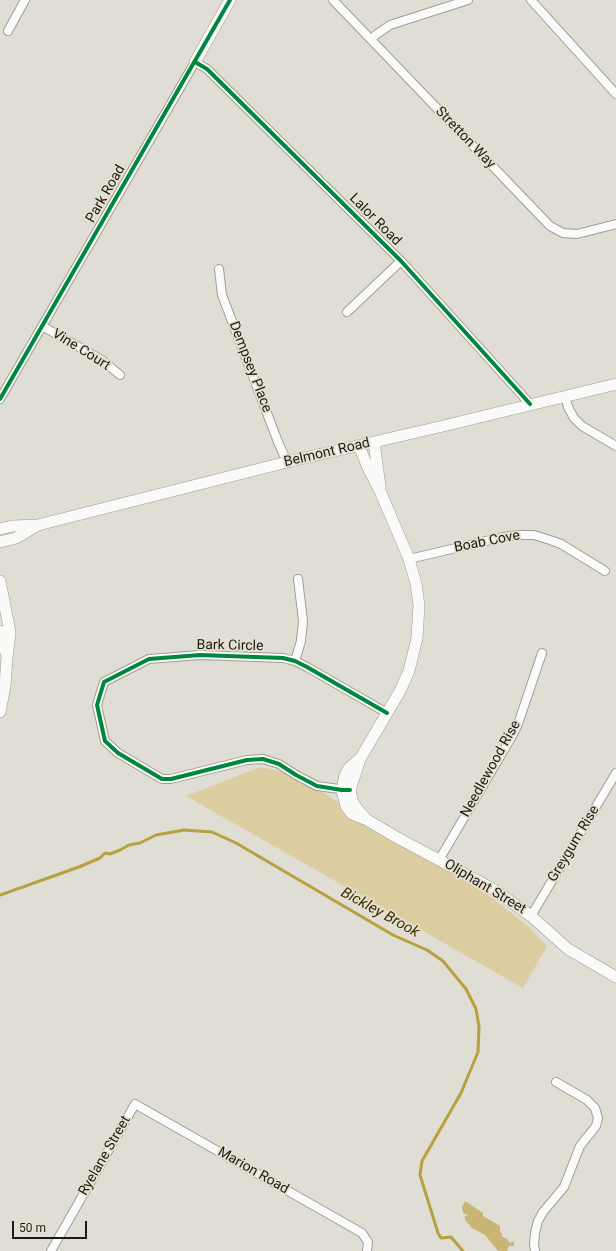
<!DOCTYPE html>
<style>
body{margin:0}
#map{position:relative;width:616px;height:1251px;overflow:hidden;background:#e0ddd4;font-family:Roboto,sans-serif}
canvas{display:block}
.scale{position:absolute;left:12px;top:1221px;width:75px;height:18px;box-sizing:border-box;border:2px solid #1c1a14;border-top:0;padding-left:5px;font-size:12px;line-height:14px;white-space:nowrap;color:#1c1a14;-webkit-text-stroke:3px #e5e0cf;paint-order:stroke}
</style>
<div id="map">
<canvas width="616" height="1251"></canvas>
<div class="scale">50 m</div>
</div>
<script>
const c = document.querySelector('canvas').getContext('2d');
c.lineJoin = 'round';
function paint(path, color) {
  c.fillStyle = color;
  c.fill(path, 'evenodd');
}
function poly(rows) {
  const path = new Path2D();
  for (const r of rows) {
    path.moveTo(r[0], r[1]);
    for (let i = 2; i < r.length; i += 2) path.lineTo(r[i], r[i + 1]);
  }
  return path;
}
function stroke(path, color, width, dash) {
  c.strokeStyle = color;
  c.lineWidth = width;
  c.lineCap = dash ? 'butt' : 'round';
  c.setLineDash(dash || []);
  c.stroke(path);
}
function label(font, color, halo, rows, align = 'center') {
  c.font = font + ' Roboto,sans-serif';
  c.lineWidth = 3.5;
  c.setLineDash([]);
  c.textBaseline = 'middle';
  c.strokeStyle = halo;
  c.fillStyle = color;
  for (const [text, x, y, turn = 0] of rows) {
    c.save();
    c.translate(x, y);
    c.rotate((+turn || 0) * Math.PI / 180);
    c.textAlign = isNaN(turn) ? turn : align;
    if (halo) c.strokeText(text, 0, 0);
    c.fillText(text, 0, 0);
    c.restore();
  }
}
paint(poly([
 [260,767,296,775,341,804,396,843,484,892,528,926,547,946,523,988,186,796]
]), '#dccea1');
paint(poly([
 [465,1201,483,1213,483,1216,500,1226,500,1231,502,1234,502,1237,506,1238,510,1243,514,1241,514,1246,509,1246,507,1251,498,1251,485,1235,472,1228,465,1220,465,1216,468,1215,463,1213,462,1207]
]), '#c9b674');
stroke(poly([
 [0,895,79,867,100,858,105,853,110,854,120,850,129,845,140,843,156,835,184,830,212,832,236,843,393,935,427,950,443,961,466,989,476,1009,479,1027,478,1052,461,1093,422,1161,420,1175,438,1233,441,1238,451,1237,463,1251]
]), '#b7a040', 3);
const street = poly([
 [333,0,550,226,563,233,577,234,616,224],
 [531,0,616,94],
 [8,31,25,0],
 [371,39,377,34,390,25,468,0],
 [219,269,222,295,278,442,287,462],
 [347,312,401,261],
 [42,326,102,360,120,375],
 [565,396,568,407,574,418,582,426,616,446],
 [0,399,195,62,207,69,401,261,530,404],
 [409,559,503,537,519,535,534,535,550,540,561,544,605,571],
 [295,661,301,641,303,621,298,579],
 [347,790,317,786,296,775,279,764,263,759,247,760,171,779,162,779,118,753,105,741,97,705,104,682,149,659,200,655,283,658,295,661,307,667,387,713],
 [439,860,511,738,518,724,542,653],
 [531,916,616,773],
 [51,1251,135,1104,362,1233,368,1242,367,1251],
 [535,1251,534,1245,535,1233,538,1221,543,1212,564,1187,580,1146,596,1126,598,1118,595,1108,587,1100,556,1082]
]);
const secondary = poly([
 [195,62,230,0],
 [374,442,380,487],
 [359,446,369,470,380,491,409,559,416,584,419,606,417,638,409,671,400,691,360,759,350,790,352,800,357,809,367,820],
 [0,529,13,526,38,525,287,462,439,427,616,384],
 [0,542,16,538,36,526],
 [0,581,10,632,7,657,5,686,0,712],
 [0,631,6,653],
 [358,760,349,768,345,775,342,790,346,806,352,814,367,820,396,837,493,889,531,916,568,949,616,977]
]);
stroke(street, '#9f9d95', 10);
stroke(secondary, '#9f9d95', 12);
stroke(street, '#fafaf9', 8);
stroke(secondary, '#fafaf9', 11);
stroke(poly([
 [195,62,207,69,401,261,530,404],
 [0,399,230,0],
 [350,790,342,790,317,786,296,775,279,764,263,759,247,760,171,779,162,779,118,753,105,741,97,705,104,682,149,659,200,655,283,658,295,661,307,667,387,713]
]), '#00873e', 4);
label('14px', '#1c1a14', '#e5e0cf', [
 ["Stretton Way",465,138,46],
 ["Park Road",106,194,-60],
 ["Lalor Road",375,220,45],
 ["Vine Court",81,350,32],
 ["Dempsey Place",250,367,69],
 ["Belmont Road",327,453,-13],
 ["Boab Cove",487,542,-11],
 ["Bark Circle",230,646,1],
 ["Needlewood Rise",491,769,-61],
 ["Greygum Rise",574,844,-59],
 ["Oliphant Street",485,887,31],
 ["Ryelane Street",105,1156,-60],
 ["Marion Road",253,1171,30]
]);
label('italic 15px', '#3c2f00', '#e5e0cf', [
 ["Bickley Brook",380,913,29]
]);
</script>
